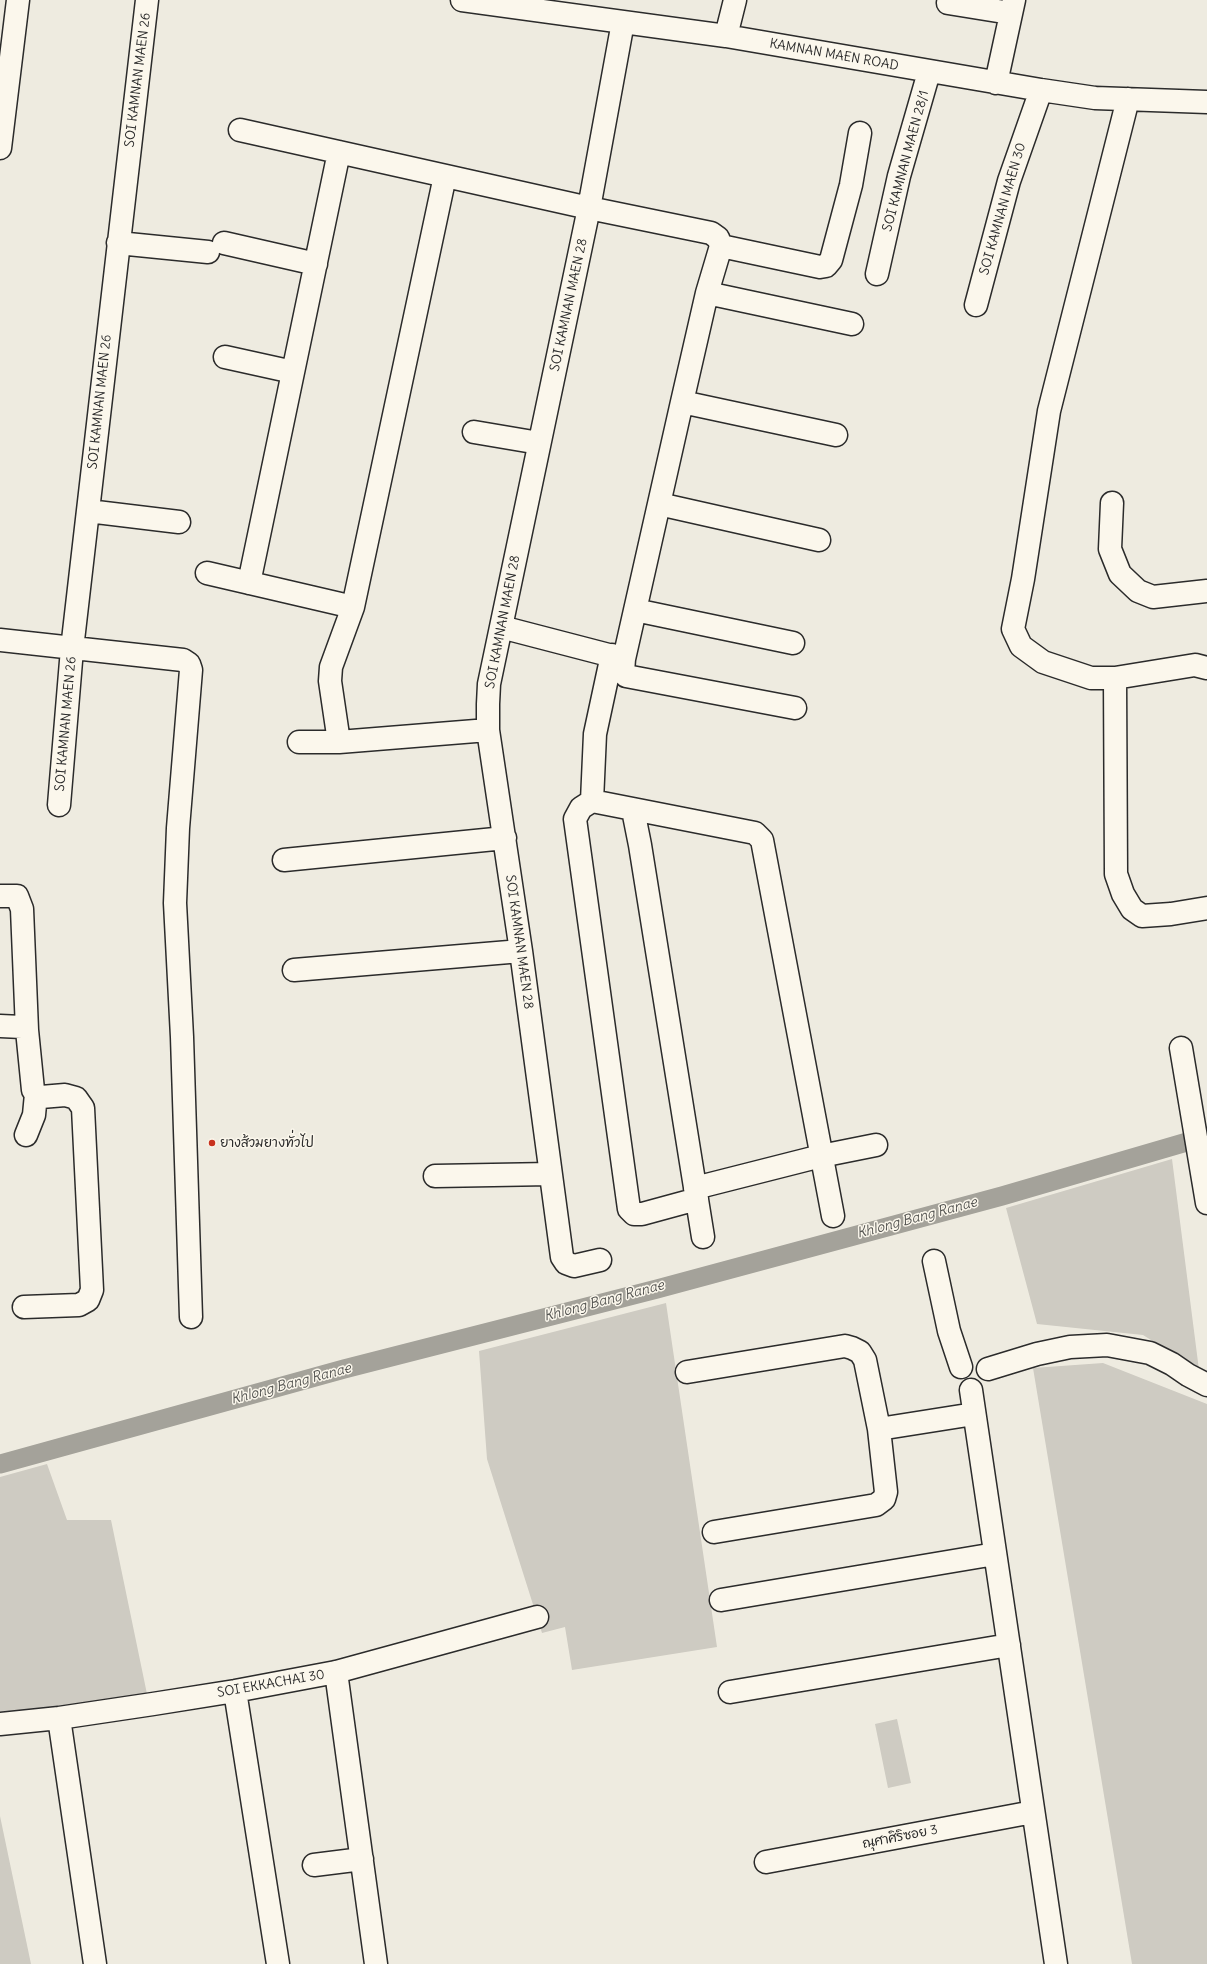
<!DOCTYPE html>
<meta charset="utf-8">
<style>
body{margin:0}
canvas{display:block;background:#eeebe0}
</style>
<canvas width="1207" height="1964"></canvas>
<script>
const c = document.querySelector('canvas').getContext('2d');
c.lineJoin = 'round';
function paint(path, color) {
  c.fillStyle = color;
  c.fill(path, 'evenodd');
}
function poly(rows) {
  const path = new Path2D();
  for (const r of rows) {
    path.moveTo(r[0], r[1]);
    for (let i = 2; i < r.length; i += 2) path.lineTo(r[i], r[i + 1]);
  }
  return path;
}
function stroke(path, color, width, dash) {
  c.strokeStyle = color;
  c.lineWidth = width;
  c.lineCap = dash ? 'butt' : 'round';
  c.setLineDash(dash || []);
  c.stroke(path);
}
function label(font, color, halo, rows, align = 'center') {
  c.font = font + ' Delius,"Playpen Sans Thai",sans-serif';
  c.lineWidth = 3;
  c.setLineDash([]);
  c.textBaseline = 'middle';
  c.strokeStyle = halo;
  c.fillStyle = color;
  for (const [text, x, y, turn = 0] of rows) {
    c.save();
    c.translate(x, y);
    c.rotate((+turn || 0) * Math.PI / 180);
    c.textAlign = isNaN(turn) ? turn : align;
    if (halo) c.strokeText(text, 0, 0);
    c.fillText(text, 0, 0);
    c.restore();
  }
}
paint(poly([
 [1172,1159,1199,1370,1143,1335,1037,1324,1006,1208],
 [666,1303,717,1647,572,1670,565,1627,542,1633,487,1459,479,1351],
 [1103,1363,1207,1404,1207,1964,1132,1964,1033,1368],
 [47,1464,67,1520,111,1520,147,1694,0,1714,0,1477],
 [897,1719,911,1783,888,1788,875,1724],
 [0,1816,31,1964,0,1964]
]), '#cecbc2');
stroke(poly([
 [0,1464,344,1369,657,1289,1002,1196,1207,1136]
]), '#a4a29a', 19);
const minor = poly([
 [462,0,726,36,1041,90,1095,98,1207,102],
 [948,3,1010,13],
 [726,36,735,0],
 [996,83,1014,0],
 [1128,99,1049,411,1023,579,1013,629,1021,646,1043,662,1091,678,1115,678,1195,665,1207,668],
 [240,130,589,208,711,233,718,238,721,246,707,293,682,402,624,659,623,672,626,676,795,708],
 [0,148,18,0],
 [118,243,208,252],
 [224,243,316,264],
 [721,246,820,267,826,266,831,260,851,185,860,133],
 [877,274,899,176,929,72],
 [707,293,852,324],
 [976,305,1009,181,1041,90],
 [225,357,293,372],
 [682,402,836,435],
 [474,432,539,443],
 [1112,503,1110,549,1120,574,1138,591,1153,597,1207,591],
 [659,504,819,540],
 [88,511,179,522],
 [207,573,353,607],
 [249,583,339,152],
 [635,610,793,643],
 [501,627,624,659],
 [0,640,183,660,189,664,191,670,178,828,175,903,182,1037,191,1317],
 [612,655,595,734,592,801,755,833,762,840,833,1216],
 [1115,678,1116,874,1123,894,1132,909,1142,916,1171,914,1207,908],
 [299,742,339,742,488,730],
 [339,742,330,681,331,667,353,607,445,176],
 [592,801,581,808,575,819,629,1209,634,1214,642,1214,697,1199],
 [59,805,72,649,147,0],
 [633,810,640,845,703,1237],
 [284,860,505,838],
 [0,896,17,896,22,909,27,1030],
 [294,970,521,951],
 [0,1026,22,1027,27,1030,33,1090,36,1094,41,1097,65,1095,76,1098,83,1108,92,1290,88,1300,79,1305,24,1307],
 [1181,1048,1207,1203],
 [26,1135,34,1115,36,1094],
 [435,1176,550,1174],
 [695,1188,821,1156,876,1145],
 [600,1260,574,1266,566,1263,562,1257,521,951,488,730,488,704,489,684,589,208,623,22],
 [934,1261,949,1331,961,1367],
 [988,1369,1037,1354,1070,1347,1107,1345,1150,1353,1172,1364,1188,1375,1207,1385],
 [687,1372,845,1346,852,1348,860,1352,865,1360,879,1429,886,1492,884,1499,876,1505,714,1532],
 [971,1390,1056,1964],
 [879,1429,974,1414],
 [721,1600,995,1554],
 [336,1672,376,1964],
 [235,1691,278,1964],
 [730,1692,1009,1645],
 [59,1718,95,1964],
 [0,1724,59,1718,153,1704,235,1691,336,1672,537,1617],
 [766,1862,1033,1812],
 [314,1865,362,1859]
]);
stroke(minor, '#2b2b2b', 25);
stroke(minor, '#fbf7ec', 22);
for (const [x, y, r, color] of [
 [212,1143,4,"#c8321e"]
]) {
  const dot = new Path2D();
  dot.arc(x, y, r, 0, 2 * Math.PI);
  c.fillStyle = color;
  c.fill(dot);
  stroke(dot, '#fbf7ec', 1.5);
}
label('13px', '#2b2b2b', '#fbf7ec', [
 ["KAMNAN MAEN ROAD",834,55,10],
 ["SOI KAMNAN MAEN 26",138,80,-83],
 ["SOI KAMNAN MAEN 28/1",906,161,-75],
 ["SOI KAMNAN MAEN 30",1003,209,-74],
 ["SOI KAMNAN MAEN 28",569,305,-78],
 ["SOI KAMNAN MAEN 26",100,402,-84],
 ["SOI KAMNAN MAEN 28",503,622,-79],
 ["SOI KAMNAN MAEN 26",66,724,-85],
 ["SOI KAMNAN MAEN 28",519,942,82],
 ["SOI EKKACHAI 30",271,1684,-10],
 ["ณุศาศิริซอย 3",900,1837,-11]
]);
label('13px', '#2b2b2b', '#fbf7ec', [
 ["ยางส้วมยางทั่วไป",220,1143]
], 'left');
label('italic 14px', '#555552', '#fbf7ec', [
 ["Khlong Bang Ranae",917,1218,-15],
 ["Khlong Bang Ranae",604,1301,-15],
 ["Khlong Bang Ranae",291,1384,-15]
]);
</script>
